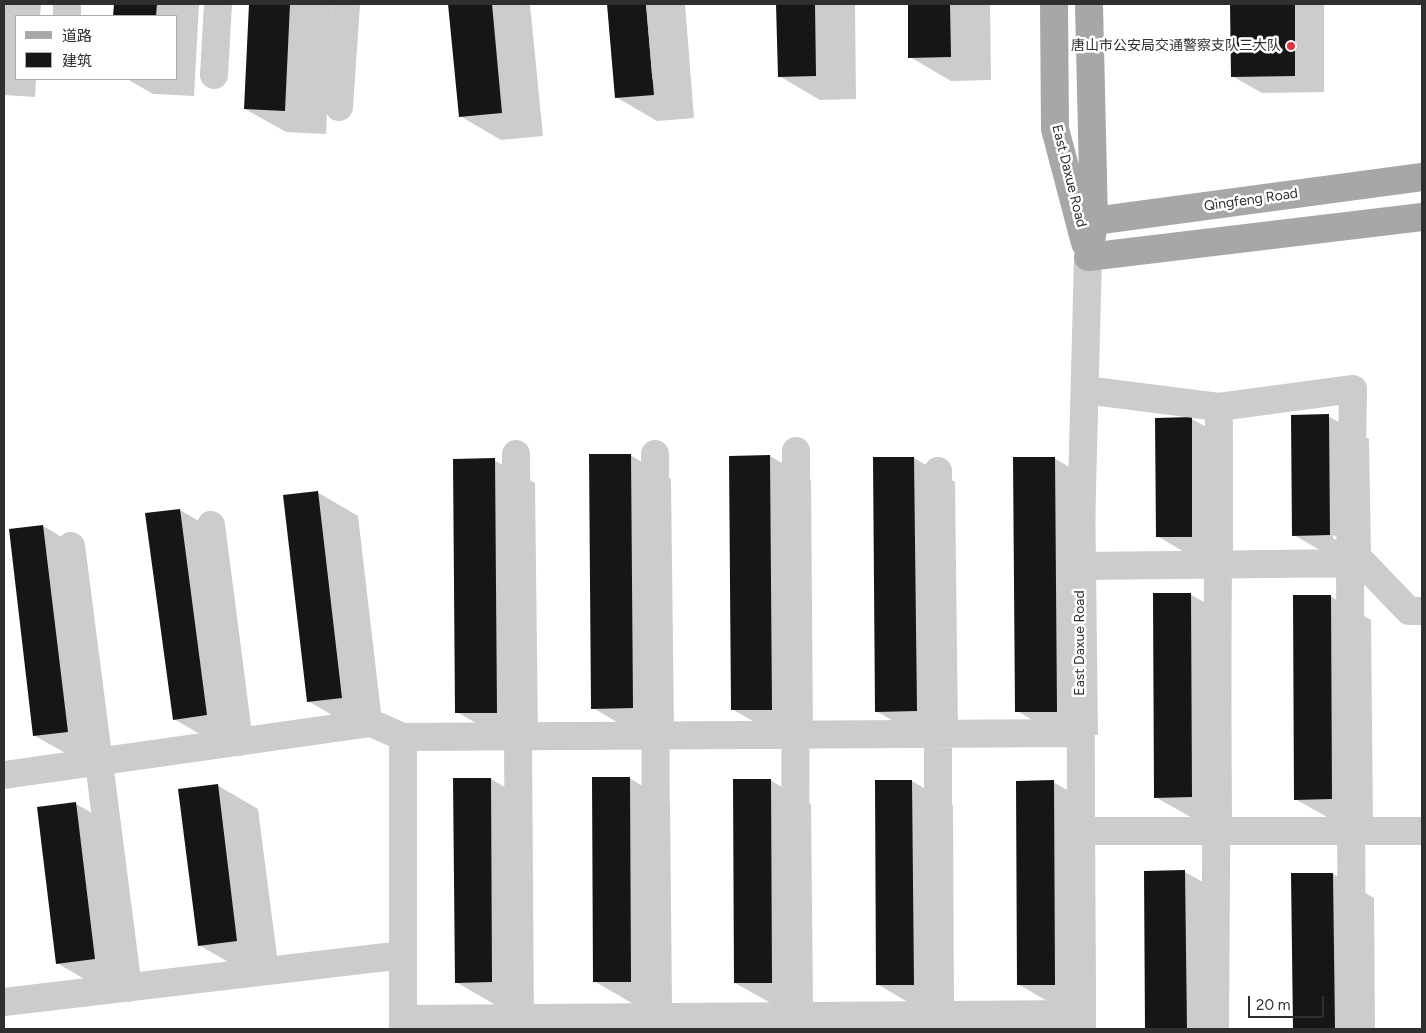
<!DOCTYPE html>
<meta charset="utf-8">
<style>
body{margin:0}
#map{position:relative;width:1426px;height:1033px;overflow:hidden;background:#fff;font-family:Figtree,"Noto Sans SC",sans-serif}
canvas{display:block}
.frame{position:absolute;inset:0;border:5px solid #2f2f2f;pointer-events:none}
.legend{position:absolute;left:15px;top:15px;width:162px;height:65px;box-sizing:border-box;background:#fff;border:1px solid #acacac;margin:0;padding:6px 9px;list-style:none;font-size:15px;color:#2f2f2f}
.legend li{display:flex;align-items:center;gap:10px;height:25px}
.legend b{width:25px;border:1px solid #acacac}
.scale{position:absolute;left:1248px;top:996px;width:76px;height:22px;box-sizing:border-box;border:2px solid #2f2f2f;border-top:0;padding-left:6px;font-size:15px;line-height:18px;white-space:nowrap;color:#2f2f2f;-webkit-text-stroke:4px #fff;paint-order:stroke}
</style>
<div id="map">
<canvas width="1426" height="1033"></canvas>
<div class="frame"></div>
<ul class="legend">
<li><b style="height:6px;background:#a7a7a7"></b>道路</li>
<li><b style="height:14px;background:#161616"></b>建筑</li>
</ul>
<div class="scale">20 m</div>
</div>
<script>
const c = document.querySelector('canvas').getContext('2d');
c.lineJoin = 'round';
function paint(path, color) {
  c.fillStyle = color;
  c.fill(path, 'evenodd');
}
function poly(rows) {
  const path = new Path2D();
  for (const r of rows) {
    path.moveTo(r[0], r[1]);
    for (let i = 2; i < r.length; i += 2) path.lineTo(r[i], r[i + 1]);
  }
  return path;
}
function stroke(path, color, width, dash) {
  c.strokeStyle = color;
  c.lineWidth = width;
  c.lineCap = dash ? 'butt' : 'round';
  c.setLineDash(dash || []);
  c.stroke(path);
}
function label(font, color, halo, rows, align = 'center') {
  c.font = font + ' Figtree,"Noto Sans SC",sans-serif';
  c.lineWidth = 5;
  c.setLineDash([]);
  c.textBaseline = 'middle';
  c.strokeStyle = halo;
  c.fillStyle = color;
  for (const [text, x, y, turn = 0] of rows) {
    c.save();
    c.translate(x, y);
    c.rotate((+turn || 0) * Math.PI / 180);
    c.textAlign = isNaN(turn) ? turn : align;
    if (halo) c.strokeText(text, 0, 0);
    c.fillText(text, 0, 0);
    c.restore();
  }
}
paint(poly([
 [4,4,41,4,40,16,16,16,16,79,36,79,35,97,4,95],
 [115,4,199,4,194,96,153,94,127,79,176,79,176,16,115,16],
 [250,4,332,4,326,134,286,132,245,109],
 [449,4,530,4,543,136,501,140,460,116],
 [608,4,685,4,694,118,657,121,616,97],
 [778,4,855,4,856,99,820,100,779,76],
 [909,4,990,4,991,80,951,81,910,57],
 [1232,4,1324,4,1324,92,1262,93,1232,76],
 [1328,416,1369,439,1371,557,1333,535,1333,538,1368,558,1335,559,1294,535],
 [1192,419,1233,442,1233,560,1198,560,1157,536],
 [630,455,671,479,674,731,634,732,593,708],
 [770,456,811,480,813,733,773,733,732,709],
 [914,458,955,482,958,734,917,735,876,711,874,459],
 [1054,458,1095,482,1098,735,1058,735,1017,711],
 [494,460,535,483,538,736,498,736,457,712],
 [317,492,358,516,382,721,349,725,308,701],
 [180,510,221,534,248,738,215,743,174,719,147,514],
 [43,526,84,550,109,755,76,759,35,736],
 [1190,594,1231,618,1232,820,1196,820,1155,797],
 [1330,596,1371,620,1373,822,1336,822,1295,799],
 [629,778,670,802,672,1005,635,1005,594,981],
 [491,779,532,803,533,1005,497,1006,456,982],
 [770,780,811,804,813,1006,776,1006,735,983],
 [912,781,953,805,954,1008,918,1008,877,984],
 [1053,782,1094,805,1096,1008,1059,1008,1018,984],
 [217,785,258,809,278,964,240,969,199,945],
 [76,804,117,827,136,982,98,987,57,963],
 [1145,872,1185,872,1226,895,1227,1029,1147,1029],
 [1333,874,1374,898,1375,1029,1294,1029,1292,875]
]), '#0003');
paint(poly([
 [114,4,157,4,156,16,113,16],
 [249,4,290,4,285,111,244,109],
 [448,4,492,4,502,113,459,117],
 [607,4,646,4,654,95,615,98],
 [776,4,815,4,816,76,778,77],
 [908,4,950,4,951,57,908,58],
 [1230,4,1295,4,1295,76,1231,77],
 [1329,414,1330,535,1292,536,1291,415],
 [1192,417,1192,537,1156,537,1155,418],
 [589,454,631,454,633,708,591,709],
 [770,455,772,710,731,710,729,456],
 [873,457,914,457,917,711,875,712],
 [1013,457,1055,457,1057,712,1015,712],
 [495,458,497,713,455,713,453,459],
 [318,491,342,698,307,702,283,495],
 [180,509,207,715,173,720,145,513],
 [43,525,68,732,33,736,9,529],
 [1153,593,1191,593,1192,797,1154,798],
 [1293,595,1331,595,1332,799,1294,800],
 [592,777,630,777,631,982,593,982],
 [453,778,491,778,492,982,455,983],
 [733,779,771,779,772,983,734,983],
 [875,780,912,780,914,985,876,985],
 [1054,780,1055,985,1017,985,1016,781],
 [218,784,237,941,198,946,178,789],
 [76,802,95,959,56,964,37,807],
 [1185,870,1187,1029,1145,1029,1144,871],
 [1291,873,1333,873,1335,1029,1293,1029]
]), '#161616');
stroke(poly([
 [510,4,520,92],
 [660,4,666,75],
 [831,4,832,59],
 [67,16,67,4],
 [214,75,218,4],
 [339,107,346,4],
 [1085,390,1219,407,1353,389,1350,564,1352,1029],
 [516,454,520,1029],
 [655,454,656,1029],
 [938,471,938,1029],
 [211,525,239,742],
 [71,546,128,988],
 [1080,566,1363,563,1409,611,1422,611],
 [403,737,403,1029],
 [4,775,371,723,403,737,1080,733],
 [1081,831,1422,831],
 [4,1002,403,955],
 [403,1019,1081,1014],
 [795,1029,796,451],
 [1082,1029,1080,566,1088,257],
 [1215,1029,1219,407]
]), '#ccc', 28);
stroke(poly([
 [1054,4,1055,129,1085,243],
 [1089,4,1094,221,1092,236],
 [1081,225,1094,221,1422,177],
 [1088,257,1422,217]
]), '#a7a7a7', 28);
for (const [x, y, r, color] of [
 [1291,46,5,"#e43340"]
]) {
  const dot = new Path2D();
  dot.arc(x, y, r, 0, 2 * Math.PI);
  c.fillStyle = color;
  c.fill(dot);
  stroke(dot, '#fff', 2);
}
label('14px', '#2f2f2f', '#fff', [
 ["唐山市公安局交通警察支队三大队",1281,46]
], 'right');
label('14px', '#2f2f2f', '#fff', [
 ["East Daxue Road",1069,176,76],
 ["Qingfeng Road",1251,200,-8],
 ["East Daxue Road",1080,643,-90]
]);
</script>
